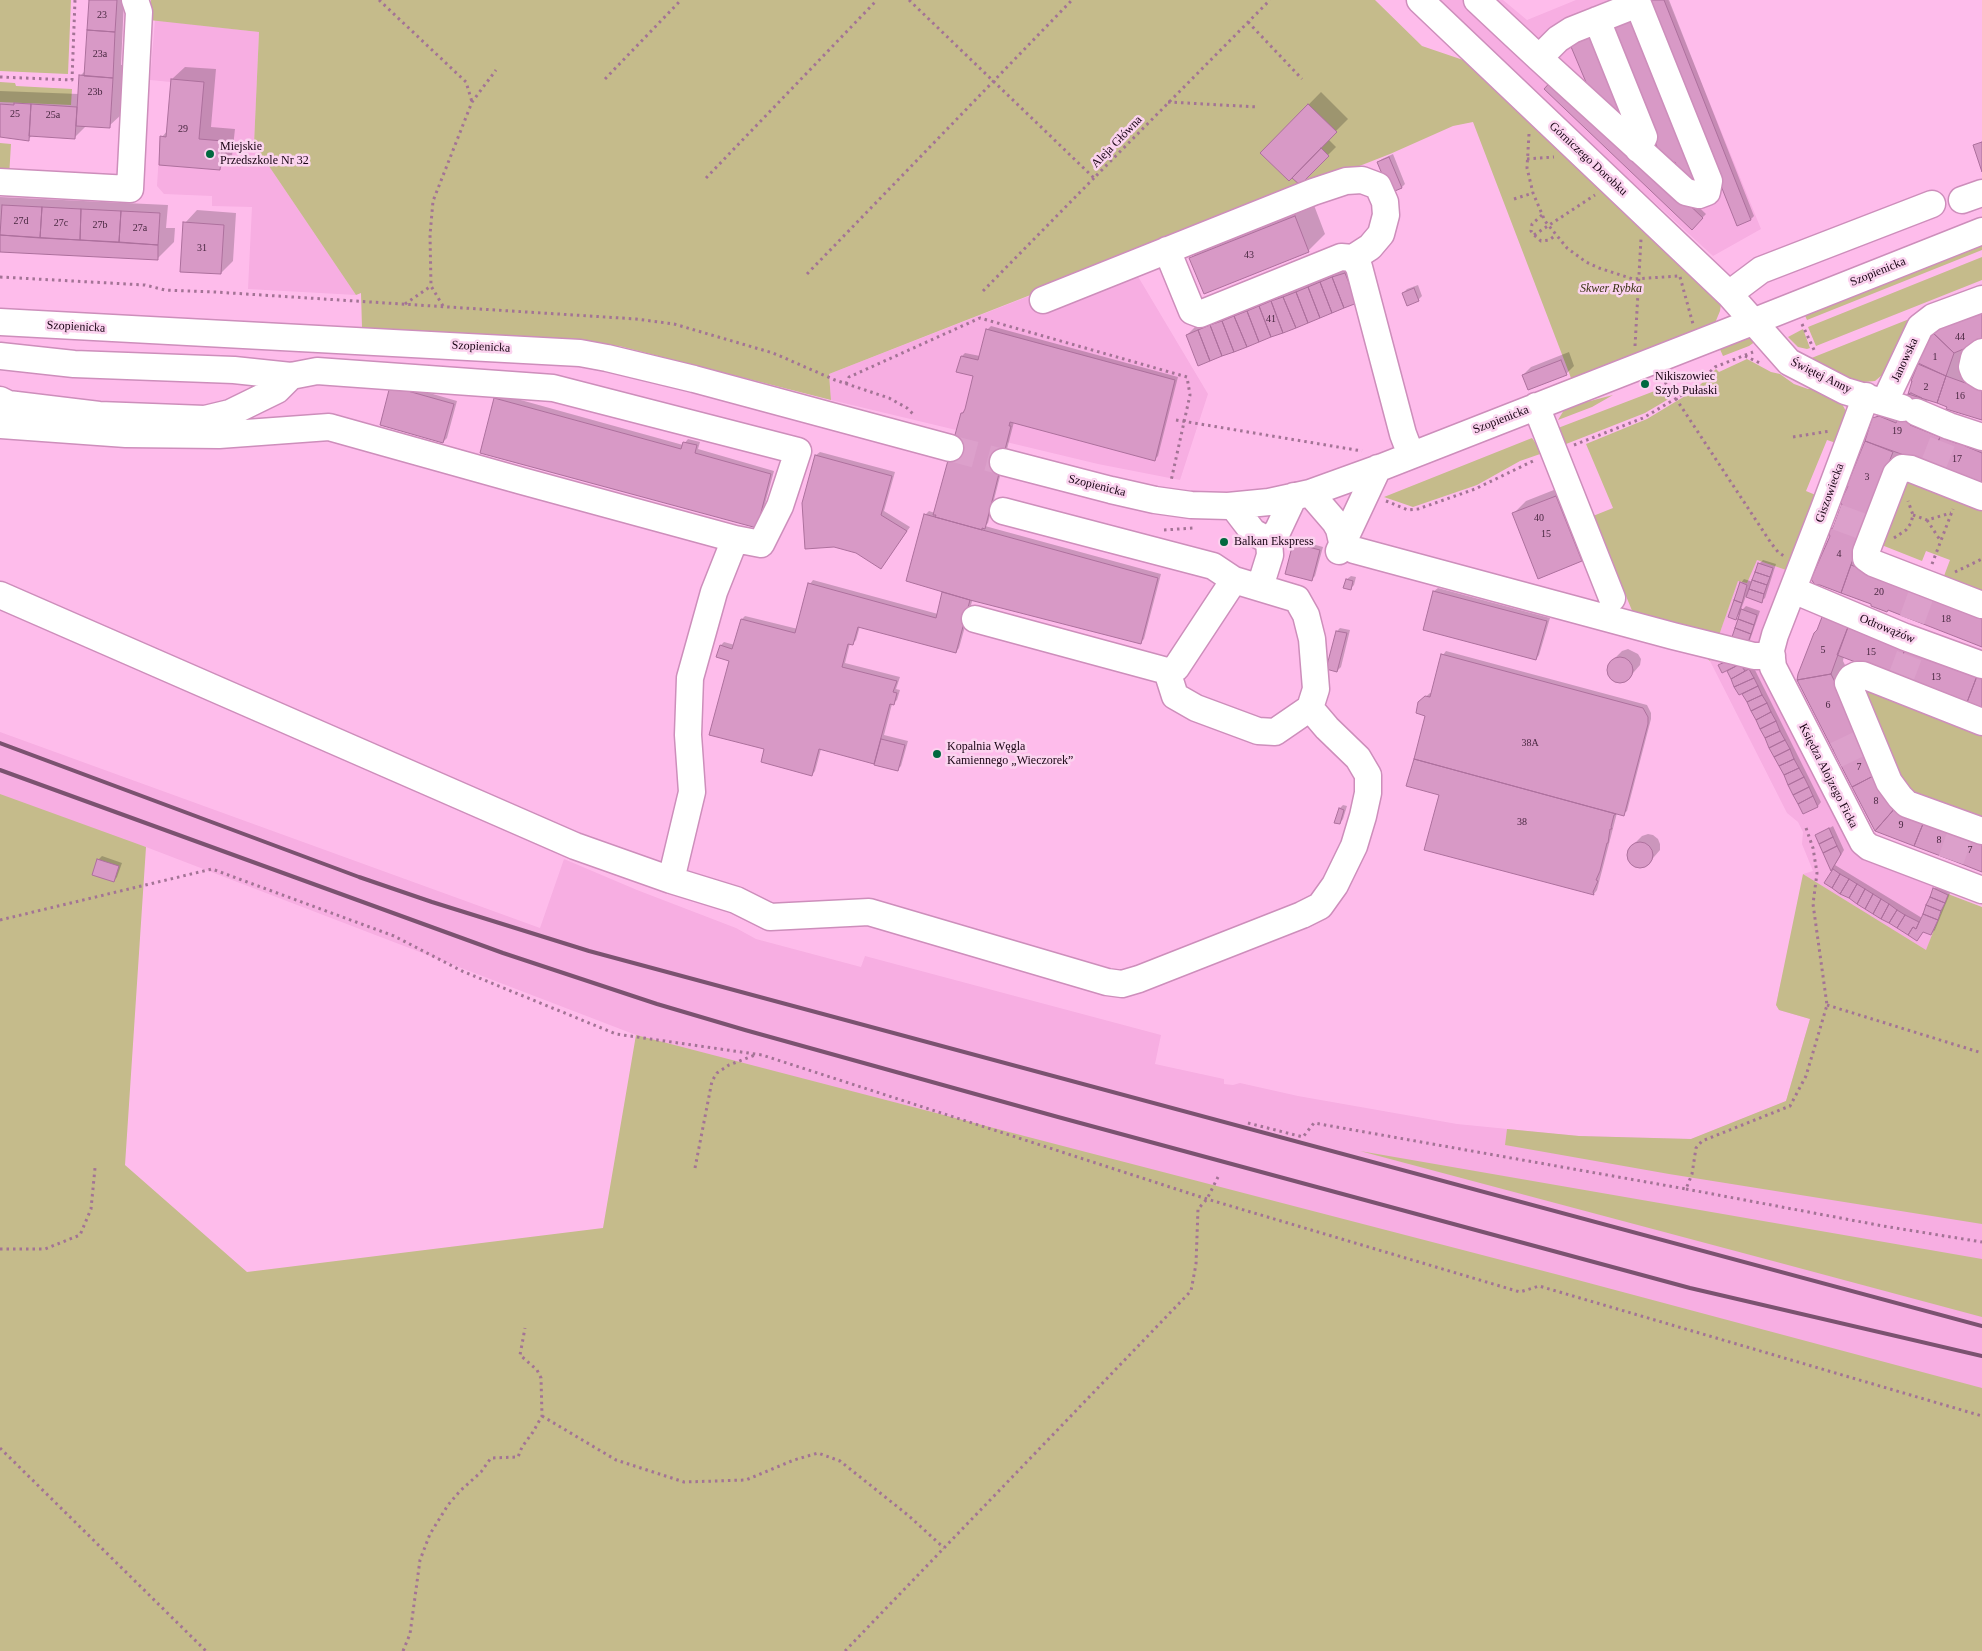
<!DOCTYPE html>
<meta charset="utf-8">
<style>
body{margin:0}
canvas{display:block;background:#febceb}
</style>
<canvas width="1982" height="1651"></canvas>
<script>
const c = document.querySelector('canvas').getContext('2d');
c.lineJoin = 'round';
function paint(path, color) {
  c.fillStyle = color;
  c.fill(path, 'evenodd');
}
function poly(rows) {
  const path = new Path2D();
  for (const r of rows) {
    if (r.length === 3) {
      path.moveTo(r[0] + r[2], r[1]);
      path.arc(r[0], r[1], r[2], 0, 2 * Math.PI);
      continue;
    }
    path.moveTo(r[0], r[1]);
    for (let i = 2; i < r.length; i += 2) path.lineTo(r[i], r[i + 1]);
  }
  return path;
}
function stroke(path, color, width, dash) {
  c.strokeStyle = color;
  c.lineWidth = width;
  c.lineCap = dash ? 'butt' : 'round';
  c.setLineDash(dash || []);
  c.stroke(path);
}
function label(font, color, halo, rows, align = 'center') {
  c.font = font + ' Georgia,serif';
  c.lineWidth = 5;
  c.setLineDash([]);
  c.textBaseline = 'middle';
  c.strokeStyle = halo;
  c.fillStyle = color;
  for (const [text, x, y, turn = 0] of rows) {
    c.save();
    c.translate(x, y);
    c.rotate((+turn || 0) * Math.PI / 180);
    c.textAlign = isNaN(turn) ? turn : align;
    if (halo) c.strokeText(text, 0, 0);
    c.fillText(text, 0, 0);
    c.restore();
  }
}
paint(poly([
 [1433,0,1503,0,1527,20,1576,0,1668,0,1761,229,1713,256],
 [155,20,259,32,254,144,356,295,248,289,252,207,212,206,212,196,164,194,157,186,160,136,166,137,171,82,150,80],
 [1127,258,1208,394,1180,480,1098,464,831,400,829,374],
 [1757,560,1786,570,1764,651,1865,852,1950,886,1926,951,1803,874,1813,871,1802,844,1803,832,1798,822,1787,813,1710,661,1738,580],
 [0,732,540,928,564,859,637,890,736,928,756,939,861,967,865,956,1161,1035,1155,1064,1224,1079,1224,1084,1233,1085,1240,1083,1298,1096,1457,1124,1579,1136,1691,1139,1786,1101,1810,1019,1779,1010,1776,1005,1781,981,1982,1002,1982,1411,636,1035,146,847,0,804]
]), '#f7aee2');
paint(poly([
 [0,0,71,0,68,74,0,71],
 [151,0,1375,0,1422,46,1472,63,1721,304,1720,311,1715,323,1705,329,1571,378,1473,122,1453,126,1390,154,829,374,831,400,619,346,362,328,361,293,356,295,254,144,259,32,149,20],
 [0,82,15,83,16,86,72,89,71,105,0,102],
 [0,143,11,144,9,177,0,177],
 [1982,240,1982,250,1807,320,1803,311],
 [1982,257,1982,280,1816,346,1808,327],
 [1982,290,1875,381,1852,383,1809,359],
 [1803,329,1810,348,1807,349,1798,347,1788,337],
 [1749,334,1759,339,1749,346,1723,356,1718,345],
 [1747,359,1771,372,1780,374,1794,384,1808,389,1819,388,1842,404,1847,413,1839,444,1827,440,1806,491,1818,496,1786,570,1757,560,1747,583,1738,581,1710,661,1702,654,1633,613,1593,516,1613,508,1586,444,1647,419,1695,390,1716,369,1719,372],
 [1665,387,1672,397,1645,413,1561,446,1558,428],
 [1613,395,1592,407,1558,420,1564,410,1571,406],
 [1532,438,1543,453,1520,461,1477,485,1413,507,1384,497],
 [1900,477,1982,501,1982,600,1941,584,1950,560,1926,551,1922,561,1874,542],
 [1865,685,1982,728,1982,825,1909,800,1858,689],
 [0,794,146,847,125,1165,247,1272,603,1228,636,1035,1559,1275,1982,1388,1982,1651,0,1651],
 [1803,874,1926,950,1948,894,1982,907,1982,1224,1669,1174,1505,1145,1507,1129,1579,1136,1691,1139,1786,1101,1810,1019,1779,1010,1776,1005],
 [1360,1151,1982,1259,1982,1317,1773,1261]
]), '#c5bb8b');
paint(poly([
 [90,0,124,0,121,65,125,65,122,114,109,126,87,125,74,138,33,135,28,139,0,136,0,91,79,94,80,76,86,70],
 [1649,0,1669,0,1754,216,1751,219],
 [185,67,216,69,211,127,235,129,232,156,220,168,162,137,168,130,172,79],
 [1560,75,1706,214,1692,228],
 [1321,92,1348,119,1328,139,1336,147,1300,183,1261,153],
 [1393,154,1405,184,1402,187,1378,162,1382,159],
 [0,197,168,205,166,228,175,228,174,242,157,259,0,251],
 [1312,200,1325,234,1308,251,1191,258,1208,242],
 [197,210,236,213,233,261,221,273,185,223],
 [1353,265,1356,302,1187,335,1195,327],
 [1418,285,1422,296,1418,300,1403,293,1407,289],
 [991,326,1178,377,1158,456,1154,460,1014,422,988,523,985,526,1161,574,1144,639,1140,643,973,598,959,648,956,652,860,626,856,640,852,644,850,643,845,663,900,677,896,689,900,690,897,700,892,704,884,735,908,741,901,766,898,769,821,749,815,771,812,775,766,749,731,660,721,645,724,642,735,645,742,619,745,616,798,629,810,584,813,580,938,614,944,590,925,515,929,511,935,513,962,413,966,410,975,375,962,356,965,353,980,356,987,330],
 [1982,343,1982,420,1928,399,1922,412,1982,436,1982,483,1899,453,1862,552,1982,645,1814,583,1831,535,1831,529,1835,526,1844,503,1842,503,1873,423,1874,419,1886,406,1903,409,1921,363],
 [1569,352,1574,366,1566,374,1523,375,1531,367],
 [395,383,457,401,447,438,443,442],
 [499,394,683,445,688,439,700,442,698,449,774,471,760,522,481,452,496,398],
 [820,452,895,472,884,511,910,527,881,568,803,503,816,455],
 [1569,484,1594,548,1582,560,1514,513,1526,501],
 [1298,540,1323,547,1315,576,1311,580,1294,544],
 [1763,560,1776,564,1765,598,1761,601,1746,596,1740,612,1746,606,1760,611,1750,640,1746,644,1742,612,1735,618,1741,583,1744,579,1753,582,1759,564],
 [1351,576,1356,577,1354,585,1350,589,1347,579],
 [1438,588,1550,618,1539,655,1536,659,1434,591],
 [1836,605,1982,660,1844,656,1843,661,1870,715,1894,780,1982,871,1876,830,1818,630,1823,617],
 [1340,628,1350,630,1341,667,1337,671,1337,631],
 [1628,649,1638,654,1641,659,1640,665,1628,679,1617,682,1612,680,1608,669,1609,664,1622,651],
 [1446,651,1647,705,1651,713,1651,719,1627,811,1623,814,1617,813,1597,890,1594,894,1426,849,1441,794,1408,785,1426,715,1420,702,1430,693,1432,693,1443,655],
 [1736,656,1744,661,1749,669,1753,666,1821,802,1818,806,1803,812,1743,692,1739,693,1727,669,1719,666],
 [1343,805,1347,806,1343,819,1340,823,1340,808],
 [1833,826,1844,850,1835,865,1922,918,1934,889,1938,885,1951,891,1935,930,1931,934,1924,931,1917,939,1833,871,1816,836],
 [1648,834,1653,835,1658,839,1660,844,1660,850,1648,864,1637,867,1632,865,1629,860,1627,855,1629,849,1642,836],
 [102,856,122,863,117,877,114,881,98,860]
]), '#0003');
const building = poly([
 [89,0,117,0,115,32,87,30,89,0],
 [1647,0,1664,0,1751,220,1737,226,1647,0],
 [1635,13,1701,184,1681,177,1675,162,1665,167,1608,24,1635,13],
 [87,30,115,32,113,78,84,76,87,30],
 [1594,32,1628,118,1621,122,1591,94,1569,42,1594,32],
 [79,75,113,78,110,128,76,126,79,75],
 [1555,77,1703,218,1692,230,1544,89,1555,77],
 [171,79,204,82,199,139,223,141,220,170,159,165,160,136,166,137,171,79],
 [14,103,31,104,29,141,0,137,0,104,14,105,14,103],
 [31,104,77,107,75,139,29,136,31,104],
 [1308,104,1337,132,1289,181,1260,153,1308,104],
 [1982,142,1982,172,1973,145,1982,142],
 [1321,148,1329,156,1300,185,1292,178,1321,148],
 [1389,157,1402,188,1390,193,1377,162,1389,157],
 [2,205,42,207,40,238,0,235,2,205],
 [42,207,81,209,80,240,40,238,42,207],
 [81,209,121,211,119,242,80,240,81,209],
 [121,211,160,213,158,245,119,242,121,211],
 [1295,216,1309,252,1204,294,1189,258,1295,216],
 [183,222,224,225,221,274,180,272,183,222],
 [0,235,158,245,158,260,0,252,0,235],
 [1345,273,1357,303,1344,308,1332,277,1345,273],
 [1332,277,1344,308,1332,313,1320,282,1332,277],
 [1320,282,1332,313,1320,318,1308,287,1320,282],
 [1308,287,1320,318,1308,323,1296,292,1308,287],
 [1414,288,1419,301,1407,306,1402,293,1414,288],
 [1296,292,1308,323,1296,328,1283,297,1296,292],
 [1283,297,1296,328,1283,333,1271,301,1283,297],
 [1271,301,1283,333,1271,337,1259,306,1271,301],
 [1259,306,1271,337,1259,342,1247,311,1259,306],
 [1247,311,1259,342,1247,347,1234,316,1247,311],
 [1982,311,1982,344,1973,345,1954,353,1931,331,1982,311],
 [1234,316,1247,347,1234,352,1222,321,1234,316],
 [1222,321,1234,352,1222,356,1210,325,1222,321],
 [1210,325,1222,356,1210,361,1198,330,1210,325],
 [986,329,1175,380,1155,461,1010,422,1009,426,1011,426,985,529,982,528,982,530,935,517,936,515,933,515,961,413,963,413,965,409,973,376,956,372,961,356,978,360,986,329],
 [1198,330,1210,361,1198,366,1186,335,1198,330],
 [1931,331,1954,353,1946,376,1916,362,1931,331],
 [1561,360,1567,375,1528,390,1522,375,1561,360],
 [1918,364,1946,376,1937,403,1908,394,1912,381,1911,381,1918,364],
 [1946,376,1982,389,1982,420,1946,409,1947,407,1937,403,1946,376],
 [390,386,454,404,443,443,380,425,390,386],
 [1911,393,1922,398,1910,425,1940,437,1929,464,1865,441,1872,418,1879,416,1896,423,1908,394,1911,393],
 [494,398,681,449,683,442,697,445,695,453,771,474,757,528,480,453,494,398],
 [1940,437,1956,443,1959,442,1963,443,1965,446,1982,453,1982,484,1929,464,1940,437],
 [1865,441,1893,452,1866,522,1839,512,1842,504,1840,503,1848,486,1847,485,1865,441],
 [815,455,892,476,881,515,907,531,881,569,856,553,834,547,805,549,802,503,815,455],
 [1556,496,1582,561,1538,579,1512,513,1556,496],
 [1839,512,1866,522,1841,593,1820,585,1815,585,1811,579,1830,536,1829,534,1830,529,1833,528,1839,512],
 [924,514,1158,578,1141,644,970,600,906,581,924,514],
 [1293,543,1320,550,1312,581,1285,574,1293,543],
 [1758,563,1773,568,1770,577,1755,572,1758,563],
 [1851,565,1918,591,1908,618,1888,610,1887,612,1871,606,1871,604,1841,593,1851,565],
 [1755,572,1770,577,1767,585,1752,580,1755,572],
 [1346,579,1353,581,1351,590,1343,588,1346,579],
 [1752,580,1767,585,1764,594,1749,589,1752,580],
 [1740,582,1747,585,1742,603,1734,600,1740,582],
 [808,583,936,618,942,592,970,600,956,653,858,627,853,645,848,644,842,667,897,681,893,692,897,693,894,705,890,704,874,764,819,749,812,776,761,762,764,749,709,735,729,661,716,657,720,645,732,649,741,619,795,633,808,583],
 [1749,589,1764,594,1762,603,1746,597,1749,589],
 [1433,591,1547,621,1536,660,1423,630,1433,591],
 [1918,591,1982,615,1982,647,1908,618,1918,591],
 [1734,600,1742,603,1736,620,1728,617,1734,600],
 [1741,609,1757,615,1754,625,1738,619,1741,609],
 [1822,617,1848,627,1831,674,1797,680,1798,674,1814,633,1817,630,1822,617],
 [1738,619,1754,625,1751,634,1735,628,1738,619],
 [1848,627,1905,649,1895,677,1837,655,1848,627],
 [1735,628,1751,634,1747,645,1731,640,1735,628],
 [1336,631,1347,633,1337,672,1326,669,1336,631],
 [1905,649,1977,676,1966,705,1895,677,1905,649],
 [1441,654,1643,708,1648,717,1648,724,1624,816,1414,759,1425,716,1416,713,1418,702,1425,696,1430,697,1441,654],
 [1620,670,13],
 [1732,659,1736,666,1722,673,1718,665,1732,659],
 [1740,664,1745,671,1731,679,1727,671,1740,664],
 [1749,669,1754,678,1734,687,1731,679,1749,669],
 [1831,674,1858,729,1860,736,1833,750,1797,680,1831,674],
 [1977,676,1982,677,1982,711,1966,705,1977,676],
 [1754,678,1758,686,1739,695,1734,687,1754,678],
 [1758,686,1762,695,1747,702,1742,694,1758,686],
 [1762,695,1767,703,1751,711,1747,702,1762,695],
 [1767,703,1771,712,1756,720,1751,711,1767,703],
 [1771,712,1776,721,1760,729,1756,720,1771,712],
 [1776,721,1780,731,1765,738,1760,729,1776,721],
 [1780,731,1785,740,1769,748,1765,738,1780,731],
 [1860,736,1879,773,1852,787,1833,750,1860,736],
 [881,739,905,745,898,771,874,765,881,739],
 [1785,740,1790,749,1774,757,1769,748,1785,740],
 [1790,749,1794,759,1779,766,1774,757,1790,749],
 [1414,759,1616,814,1614,815,1611,827,1612,829,1610,829,1608,843,1607,843,1600,871,1596,880,1598,881,1593,892,1594,895,1424,850,1439,795,1406,786,1414,759],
 [1794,759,1799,768,1784,775,1779,766,1794,759],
 [1799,768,1804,777,1788,785,1784,775,1799,768],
 [1879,773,1896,807,1875,831,1852,787,1879,773],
 [1804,777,1809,787,1793,795,1788,785,1804,777],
 [1809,787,1813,796,1798,804,1793,795,1809,787],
 [1813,796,1818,807,1803,814,1798,804,1813,796],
 [1896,807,1925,819,1914,846,1875,831,1896,807],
 [1339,808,1344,810,1340,824,1334,823,1339,808],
 [1925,819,1964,833,1954,861,1914,846,1925,819],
 [1829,828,1833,837,1819,844,1815,835,1829,828],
 [1964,833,1982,838,1982,872,1954,861,1964,833],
 [1833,837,1837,846,1823,853,1819,844,1833,837],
 [1640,855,13],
 [1837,846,1841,854,1831,871,1823,853,1837,846],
 [97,859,119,866,114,882,92,875,97,859],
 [1833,869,1840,874,1832,888,1824,883,1833,869],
 [1840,874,1849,879,1840,894,1832,888,1840,874],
 [1849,879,1857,884,1849,898,1840,894,1849,879],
 [1857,884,1865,889,1857,904,1849,898,1857,884],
 [1933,888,1948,895,1945,903,1930,897,1933,888],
 [1865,889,1873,894,1865,909,1857,904,1865,889],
 [1873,894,1881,899,1873,914,1865,909,1873,894],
 [1930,897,1945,903,1941,911,1926,905,1930,897],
 [1881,899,1889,904,1881,919,1873,914,1881,899],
 [1889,904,1897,910,1889,923,1881,919,1889,904],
 [1926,905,1941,911,1938,920,1923,914,1926,905],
 [1897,910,1905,915,1897,928,1889,923,1897,910],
 [1923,914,1938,920,1931,935,1923,932,1917,941,1908,935,1913,927,1916,929,1923,914],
 [1905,915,1919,922,1916,929,1913,927,1908,935,1897,928,1905,915]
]);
paint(building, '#d899c6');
stroke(building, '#ad709d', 1);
stroke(poly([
 [950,448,1003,462],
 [1933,466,1944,438],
 [1837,517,1864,527],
 [1912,620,1922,592],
 [1900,680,1911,651],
 [1836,755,1863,742],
 [1951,860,1961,832]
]), '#dca0cb', 26, [26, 13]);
const minor = poly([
 [1420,0,1729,294,1789,362,1845,391,1902,408],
 [1477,0,1510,31,1539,58,1686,192,1699,195,1707,192,1709,181,1638,4,1572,30,1558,39,1539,58],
 [1597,20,1644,137,1638,149],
 [0,182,130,189,139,12,135,0],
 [1962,200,1982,193],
 [1167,250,1192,311,1200,314,1341,257,1353,258,1359,267,1403,434,1411,455],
 [1729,294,1761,270,1932,204],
 [1043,300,1313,192,1346,181,1362,180,1378,186,1385,202,1386,215,1381,234,1370,247,1353,258],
 [0,322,580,353,607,358,694,379,950,448],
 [1982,352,1974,358,1972,367,1974,372,1982,377],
 [0,356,74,364,234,370,291,376],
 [1866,396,1823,511,1775,635,1771,650,1773,667,1863,842,1869,847,1982,890],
 [0,400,8,404,99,415,205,419,230,413,277,390,291,376,317,371,553,388,798,451,780,506,761,544,735,539,522,481,329,427,219,435,126,434,0,425],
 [1885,401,1920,327,1933,317,1982,299],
 [1536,406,1612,598],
 [1916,412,1949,426,1982,437],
 [1003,462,1111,490,1155,500,1191,505,1228,506,1269,502,1310,493,1382,467,1755,321,1982,231],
 [1310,493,1335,522,1339,529,1342,542,1354,550,1673,636,1754,656,1772,656],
 [1982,497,1911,469,1902,468,1896,474,1866,552,1866,558,1873,563,1982,605],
 [1233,506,1253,532,1269,541],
 [1003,511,1213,566,1234,580],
 [1339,551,1378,468],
 [1260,587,1270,555,1269,541,1278,530,1294,496],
 [1793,590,1905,637,1982,665],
 [0,595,575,846,671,880,736,900,770,917,869,912,1107,982,1122,984,1139,979,1302,915,1320,906,1335,885,1354,846,1363,816,1368,793,1368,775,1358,758,1327,728,1310,708],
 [975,619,1167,671,1176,668,1234,580,1297,599,1306,615,1312,639,1316,689,1310,708,1275,732,1258,731,1196,708,1175,696,1167,671],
 [1982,722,1863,675,1857,675,1851,678,1848,683,1889,782,1900,797,1907,804,1982,831],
 [671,880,692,792,688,735,690,678,714,592,735,539]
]);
stroke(minor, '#cd8ebb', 29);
stroke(poly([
 [379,0,466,82,472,102],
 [909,0,1094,178,1270,0],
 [1248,22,1302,79],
 [0,77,72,80,75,0],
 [605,79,681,0],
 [1168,102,1258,107],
 [1529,134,1527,168,1533,193,1545,221,1567,248,1586,262,1599,268,1633,279,1679,276],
 [1527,159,1554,157],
 [706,178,877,0],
 [1514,199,1533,193],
 [1542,215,1532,224,1531,231,1534,235,1541,241,1549,240,1556,235],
 [1534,235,1595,195],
 [807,274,1072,0],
 [0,277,145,285,165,290,215,292,636,319,674,324,773,353,835,380,889,398,907,408,915,416],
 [1680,277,1693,324],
 [983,291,1094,178],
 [405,304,431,286],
 [443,306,431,286,430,235,433,201,472,102,496,70],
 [1802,324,1815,352],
 [1635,346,1641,239],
 [1745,356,1760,363],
 [1665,382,1771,543,1778,552,1784,556],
 [846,384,849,377,980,318,1187,377,1190,395,1171,481],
 [1176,420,1362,451],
 [1793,437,1830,431],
 [1574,445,1643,418,1692,389,1715,367,1753,352],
 [1386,501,1408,510,1418,509,1475,489,1535,460],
 [1913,515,1927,520,1951,513],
 [1927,520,1940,540],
 [1164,530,1193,528],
 [1894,538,1906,530,1911,523,1913,515,1908,501],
 [1932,564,1953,509],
 [1955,572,1982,559],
 [0,920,212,869,394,936,462,971,616,1034,762,1055,1207,1199,1520,1292,1539,1286,1982,1416],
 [1827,1005,1982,1053],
 [1248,1123,1303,1137,1314,1123,1686,1189,1692,1174,1696,1148,1702,1141,1790,1106,1806,1076,1827,1005,1813,904,1817,873,1813,848,1805,825],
 [695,1168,712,1081,717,1073,729,1065,755,1055],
 [1686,1189,1883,1226,1982,1242],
 [0,1249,45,1249,80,1235,91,1209,95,1168],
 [542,1416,616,1460,684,1482,746,1480,794,1460,818,1453,840,1461,909,1516,944,1548],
 [0,1448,206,1651],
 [403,1651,410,1634,420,1560,430,1534,448,1505,460,1491,481,1472,491,1458,518,1457,522,1447,533,1432,542,1416,541,1378,537,1370,520,1355,525,1328],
 [845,1651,1191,1291,1196,1264,1198,1209,1207,1199,1218,1177]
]), '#a37395', 3, [2.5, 4]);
stroke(minor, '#fff', 26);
stroke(poly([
 [0,743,359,877,432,902,589,951,1982,1326],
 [0,770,503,953,657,1004,745,1030,1058,1117,1690,1288,1982,1356]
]), '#7b5270', 4);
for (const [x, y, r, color] of [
 [210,154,5,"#01693f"],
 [1645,384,5,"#01693f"],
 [1224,542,5,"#01693f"],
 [937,754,5,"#01693f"]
]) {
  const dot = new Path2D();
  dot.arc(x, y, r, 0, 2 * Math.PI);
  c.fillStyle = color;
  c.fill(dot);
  stroke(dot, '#fbd3ef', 2);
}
label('10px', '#482840', null, [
 ["23",102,15],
 ["23a",100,54],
 ["23b",95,92],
 ["25",15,114],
 ["25a",53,115],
 ["29",183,129],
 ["27d",21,221],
 ["27c",61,223],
 ["27b",100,225],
 ["27a",140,228],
 ["31",202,248],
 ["43",1249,255],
 ["41",1271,319],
 ["44",1960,337],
 ["1",1935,357],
 ["2",1926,387],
 ["16",1960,396],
 ["19",1897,431],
 ["17",1957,459],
 ["3",1867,477],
 ["40",1539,518],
 ["15",1546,534],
 ["4",1839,554],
 ["20",1879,592],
 ["18",1946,619],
 ["5",1823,650],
 ["15",1871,652],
 ["13",1936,677],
 ["6",1828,705],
 ["38A",1530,743],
 ["7",1859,767],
 ["8",1876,801],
 ["38",1522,822],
 ["9",1901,825],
 ["8",1939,840],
 ["7",1970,850]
]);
label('12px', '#180313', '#fbd3ef', [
 ["Aleja Główna",1117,142,-46],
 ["Górniczego Dorobku",1588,159,43],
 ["Szopienicka",1878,272,-22],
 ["Szopienicka",76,327,3],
 ["Szopienicka",481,347,3],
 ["Janowska",1905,360,-65],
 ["Świętej Anny",1821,376,26],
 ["Szopienicka",1501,420,-21],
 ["Szopienicka",1097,486,14],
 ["Giszowiecka",1830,493,-70],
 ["Odrowążów",1887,629,22],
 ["Księdza Alojzego Ficka",1828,776,63]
]);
label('12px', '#180313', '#fbd3ef', [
 ["Miejskie",220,147],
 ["Przedszkole Nr 32",220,161],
 ["Nikiszowiec",1655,377],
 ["Szyb Pułaski",1655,391],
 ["Balkan Ekspress",1234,542],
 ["Kopalnia Węgla",947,747],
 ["Kamiennego „Wieczorek”",947,761]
], 'left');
label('italic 12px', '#383110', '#fbd3ef', [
 ["Skwer Rybka",1611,289]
]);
</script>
